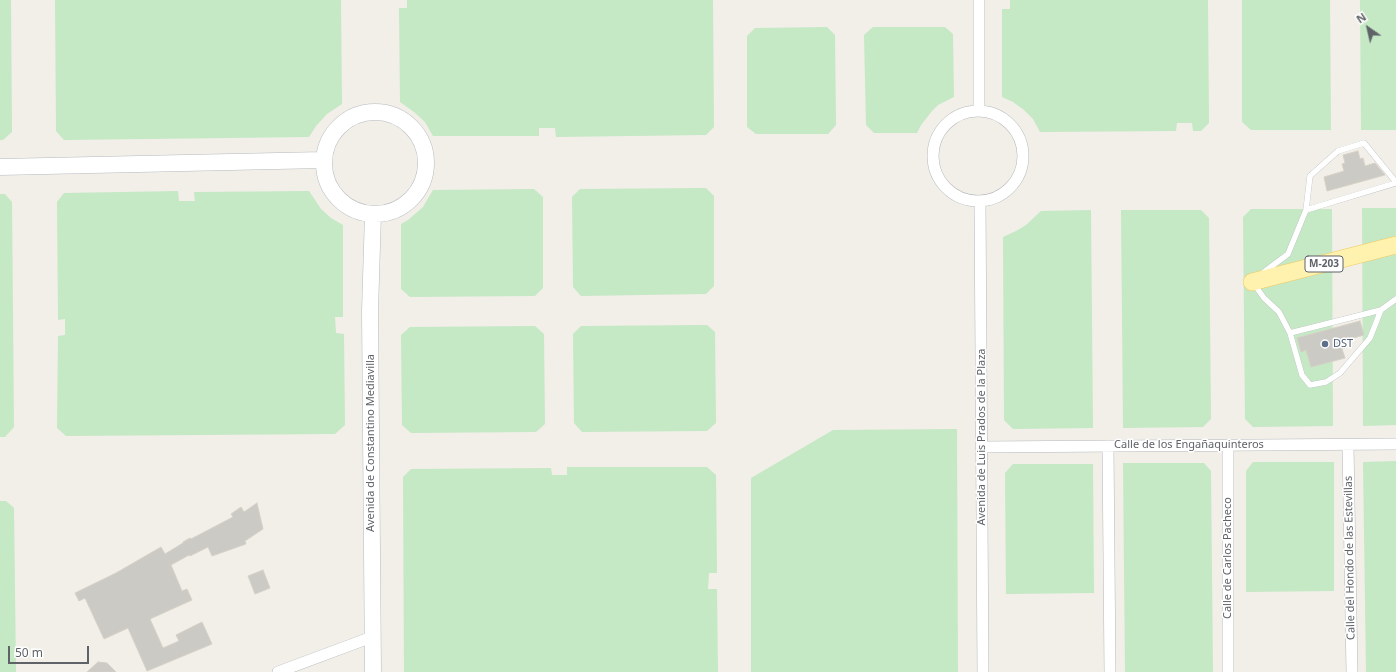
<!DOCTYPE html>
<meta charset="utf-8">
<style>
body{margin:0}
#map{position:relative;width:1396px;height:672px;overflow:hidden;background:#f1efe8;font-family:"Noto Sans",sans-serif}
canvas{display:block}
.north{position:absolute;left:1348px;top:8px;width:40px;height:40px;-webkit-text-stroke:3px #fff;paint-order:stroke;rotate:326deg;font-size:11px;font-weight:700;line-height:16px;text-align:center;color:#5f6368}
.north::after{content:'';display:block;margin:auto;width:14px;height:18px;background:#5f6368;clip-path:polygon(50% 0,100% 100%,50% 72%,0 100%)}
.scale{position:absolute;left:8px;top:646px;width:81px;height:18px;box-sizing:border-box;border:2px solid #5f6368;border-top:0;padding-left:5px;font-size:12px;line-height:14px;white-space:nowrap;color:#5f6368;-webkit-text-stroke:3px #fff;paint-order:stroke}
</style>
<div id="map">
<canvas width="1396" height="672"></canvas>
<div class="north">N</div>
<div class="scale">50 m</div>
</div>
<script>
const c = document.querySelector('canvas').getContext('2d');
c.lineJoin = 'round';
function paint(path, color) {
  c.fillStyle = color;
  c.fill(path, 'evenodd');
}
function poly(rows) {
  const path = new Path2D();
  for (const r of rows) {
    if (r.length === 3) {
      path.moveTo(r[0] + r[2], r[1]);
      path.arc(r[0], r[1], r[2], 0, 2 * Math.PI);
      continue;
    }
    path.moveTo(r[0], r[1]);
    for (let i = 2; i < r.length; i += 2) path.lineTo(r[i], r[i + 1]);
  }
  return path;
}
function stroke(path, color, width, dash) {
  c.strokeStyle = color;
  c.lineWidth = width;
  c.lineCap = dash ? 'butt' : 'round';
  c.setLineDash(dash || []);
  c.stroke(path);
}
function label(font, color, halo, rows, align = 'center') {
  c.font = font + ' "Noto Sans",sans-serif';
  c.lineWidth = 3;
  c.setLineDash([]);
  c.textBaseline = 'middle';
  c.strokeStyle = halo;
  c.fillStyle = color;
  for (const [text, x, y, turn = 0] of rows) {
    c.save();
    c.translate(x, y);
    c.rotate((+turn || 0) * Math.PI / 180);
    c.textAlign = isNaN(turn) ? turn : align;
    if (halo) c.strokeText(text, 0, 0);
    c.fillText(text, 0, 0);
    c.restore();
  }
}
paint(poly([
 [0,0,11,0,12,132,3,140,0,140],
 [55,0,341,0,342,104,327,114,316,126,309,137,64,140,56,131],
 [407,0,713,0,714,127,706,135,556,137,555,128,539,128,539,136,433,136,425,122,414,112,400,102,399,8,407,8],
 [1010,0,1208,0,1209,123,1201,131,1193,131,1192,123,1177,123,1176,131,1040,132,1033,119,1024,110,1013,102,1002,97,1002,9,1010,9],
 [1242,0,1330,0,1331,130,1251,130,1242,122],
 [1360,0,1396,0,1396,130,1361,130],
 [827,27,835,35,836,125,828,134,756,134,747,127,747,36,755,28],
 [873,27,945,27,953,34,954,97,938,105,932,111,921,125,917,133,874,133,866,125,864,35],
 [706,188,714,196,714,286,706,294,581,296,573,287,572,197,580,189],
 [534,189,543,197,543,288,535,296,410,297,401,289,401,224,408,220,423,207,433,190],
 [178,191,179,201,195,201,194,192,309,191,321,209,331,218,343,225,343,317,335,317,336,333,344,334,345,425,335,434,66,436,57,428,58,336,65,335,65,319,58,320,57,202,64,193],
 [0,194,5,194,12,202,14,427,5,437,0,437],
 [1362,208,1396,208,1396,425,1363,426],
 [1251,209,1332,209,1333,426,1253,427,1245,419,1243,217],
 [1091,210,1093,428,1013,429,1004,420,1003,237,1016,231,1026,225,1041,211],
 [1121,210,1201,210,1209,218,1211,419,1203,427,1123,428],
 [707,325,715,332,716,423,707,431,582,432,574,423,573,334,581,326],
 [535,326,544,334,545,424,536,432,411,433,402,425,401,335,410,327],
 [957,429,958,672,751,672,751,478,833,430],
 [1396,461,1396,672,1366,672,1363,462],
 [1253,462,1334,462,1334,591,1246,592,1246,471],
 [1123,463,1204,463,1211,471,1213,672,1125,672],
 [1013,464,1093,464,1094,593,1006,594,1005,473],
 [567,467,707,467,716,475,717,573,709,573,708,589,717,589,718,672,404,672,403,477,411,469,551,468,552,475,567,475],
 [0,501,6,501,14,508,16,672,0,672]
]), '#c5e8c5');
const building = poly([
 [1358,151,1360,159,1363,158,1365,166,1375,163,1385,175,1327,191,1324,177,1344,171,1342,164,1345,163,1343,155,1358,151],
 [1360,321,1364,335,1343,341,1345,348,1342,349,1345,358,1311,367,1306,350,1301,352,1297,338,1360,321],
 [257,503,263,529,245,541,246,544,212,556,208,547,190,556,189,555,171,565,182,591,187,589,192,600,150,619,163,648,179,641,176,635,202,622,212,644,147,671,128,628,104,639,85,598,79,601,75,593,116,573,161,547,165,554,183,543,183,542,190,538,191,539,233,517,231,514,241,507,244,512,257,503],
 [263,570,270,588,255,594,248,576,263,570],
 [98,662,107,663,116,672,87,672,98,662]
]);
paint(building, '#cccac5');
stroke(building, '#d6d1c6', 1);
const lane = poly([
 [1306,210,1310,176,1338,151,1364,143,1396,182],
 [1264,272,1288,254,1306,210,1396,183],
 [1254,284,1264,298,1279,312,1290,333,1381,310,1396,299],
 [1290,333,1302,375,1310,385,1326,382,1340,373,1370,338,1381,310]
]);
const street = poly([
 [979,0,979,110],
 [978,156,45],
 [980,201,983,672],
 [1228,445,1228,672],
 [1348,445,1352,672],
 [1108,446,1110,672],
 [982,447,1396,444],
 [278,672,372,637]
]);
const secondary = poly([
 [375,163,51],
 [0,167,323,160],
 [373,214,370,311,373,672]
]);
const primary = poly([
 [1252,282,1396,245]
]);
stroke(lane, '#b5b8bc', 6);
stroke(street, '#b5b8bc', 12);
stroke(secondary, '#b6babf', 17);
stroke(primary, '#f2c960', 18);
stroke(lane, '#fff', 5.5);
stroke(street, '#fff', 11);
stroke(secondary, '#fff', 16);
stroke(primary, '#fff2af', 17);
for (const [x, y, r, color] of [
 [1325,344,4,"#5c6f8a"]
]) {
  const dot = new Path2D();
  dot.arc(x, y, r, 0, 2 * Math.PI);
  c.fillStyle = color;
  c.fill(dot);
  stroke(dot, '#fff', 1.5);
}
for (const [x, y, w] of [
 [1324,264,38]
]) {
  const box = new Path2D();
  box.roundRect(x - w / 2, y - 8, w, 16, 3);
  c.fillStyle = '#fff';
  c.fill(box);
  stroke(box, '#5f6368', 1);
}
label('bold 10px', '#5f6368', null, [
 ["M-203",1324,264]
]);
label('11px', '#4e5e75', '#fff', [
 ["DST",1333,344]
], 'left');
label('11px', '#5f6368', '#fff', [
 ["Avenida de Luis Prados de la Plaza",982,437,-90],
 ["Avenida de Constantino Mediavilla",371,443,-90],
 ["Calle de los Engañaquinteros",1189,445],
 ["Calle de Carlos Pacheco",1228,558,-90],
 ["Calle del Hondo de las Estevillas",1350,558,-91]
]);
</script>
